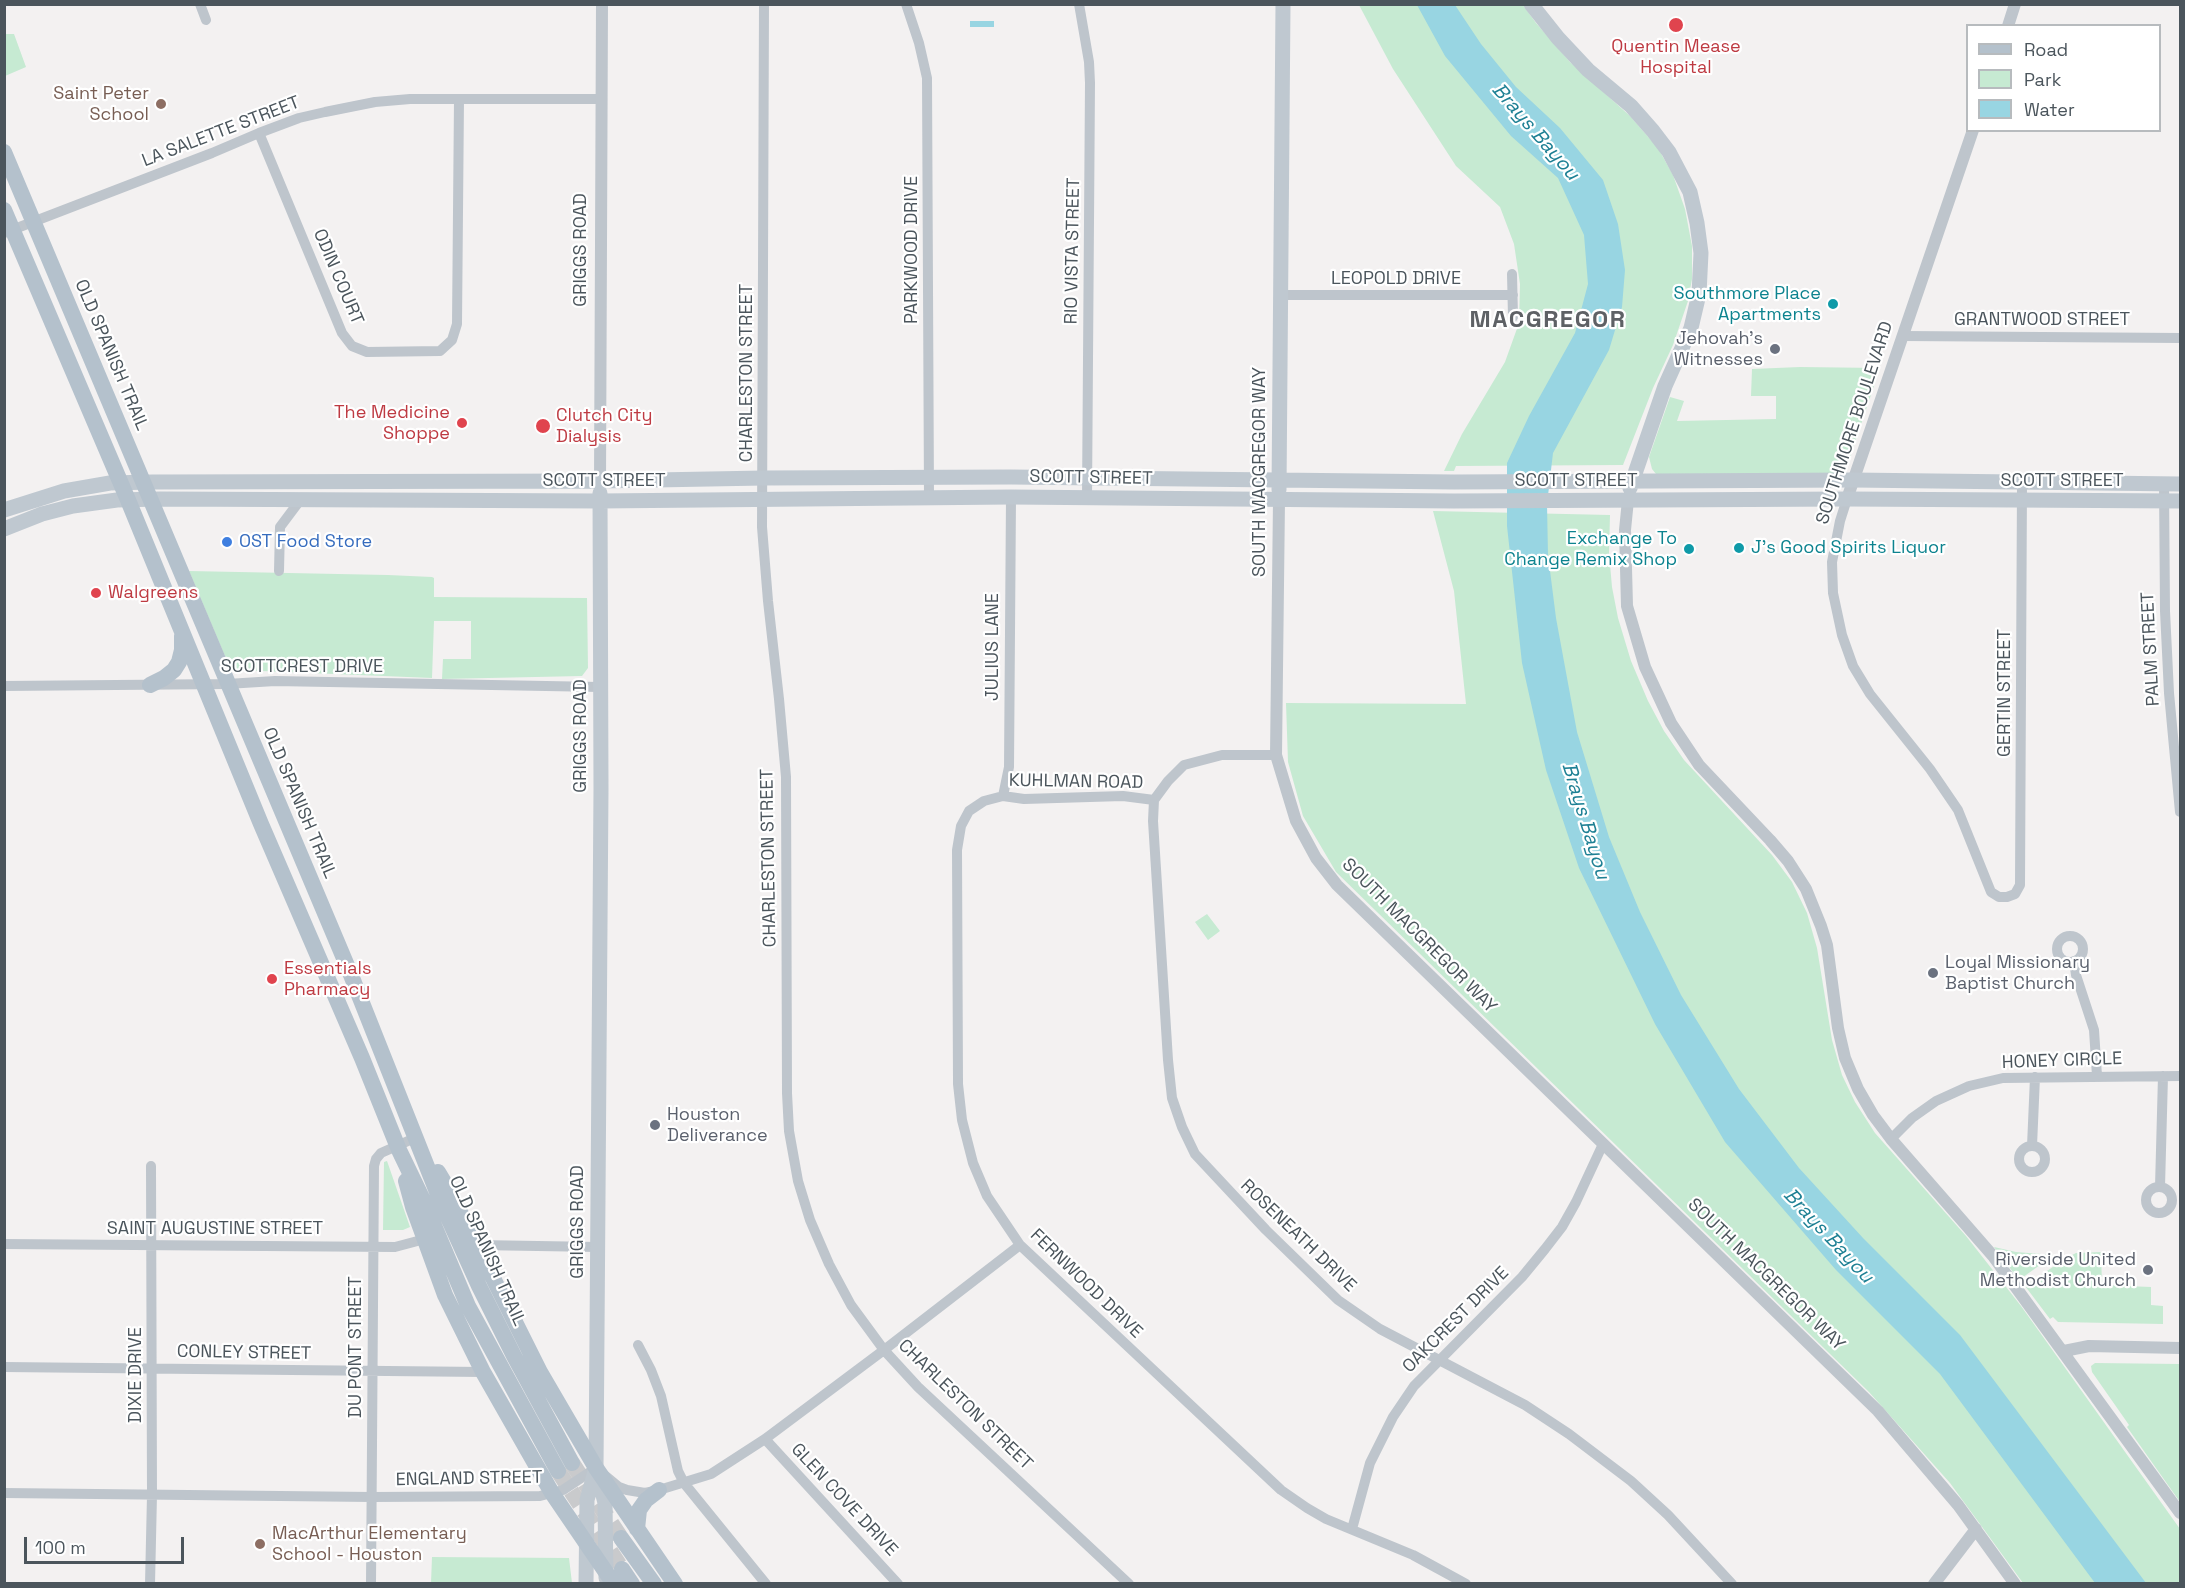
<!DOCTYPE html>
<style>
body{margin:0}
#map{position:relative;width:2185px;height:1588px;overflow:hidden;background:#f3f1f1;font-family:"Space Grotesk",sans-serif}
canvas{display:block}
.frame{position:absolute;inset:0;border:6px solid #4b555c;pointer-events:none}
.legend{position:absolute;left:1966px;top:24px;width:195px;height:108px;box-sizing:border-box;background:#fff;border:2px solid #b7bbbe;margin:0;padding:8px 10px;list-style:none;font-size:18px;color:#4b555c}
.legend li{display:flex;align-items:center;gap:12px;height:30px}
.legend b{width:30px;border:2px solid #b7bbbe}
.scale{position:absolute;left:24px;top:1537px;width:160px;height:27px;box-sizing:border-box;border:3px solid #4b555c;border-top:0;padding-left:8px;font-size:18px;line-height:21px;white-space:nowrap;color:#4b555c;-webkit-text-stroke:4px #fff;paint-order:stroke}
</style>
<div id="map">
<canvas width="2185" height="1588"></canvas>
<div class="frame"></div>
<ul class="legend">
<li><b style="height:8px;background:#b4c1cc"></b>Road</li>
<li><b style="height:16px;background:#c6ead2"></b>Park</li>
<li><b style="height:16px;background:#98d5e2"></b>Water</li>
</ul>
<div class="scale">100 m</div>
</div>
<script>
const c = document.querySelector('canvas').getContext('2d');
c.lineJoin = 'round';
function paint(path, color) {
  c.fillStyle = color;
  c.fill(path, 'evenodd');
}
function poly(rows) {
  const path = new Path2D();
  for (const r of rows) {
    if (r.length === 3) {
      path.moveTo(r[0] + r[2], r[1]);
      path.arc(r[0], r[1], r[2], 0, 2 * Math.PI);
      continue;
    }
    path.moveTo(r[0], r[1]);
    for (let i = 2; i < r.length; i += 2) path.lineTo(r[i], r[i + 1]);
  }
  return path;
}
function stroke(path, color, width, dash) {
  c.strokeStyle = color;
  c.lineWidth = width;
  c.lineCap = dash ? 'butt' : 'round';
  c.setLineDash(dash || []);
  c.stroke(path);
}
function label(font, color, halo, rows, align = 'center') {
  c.font = font + ' "Space Grotesk",sans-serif';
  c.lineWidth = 4.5;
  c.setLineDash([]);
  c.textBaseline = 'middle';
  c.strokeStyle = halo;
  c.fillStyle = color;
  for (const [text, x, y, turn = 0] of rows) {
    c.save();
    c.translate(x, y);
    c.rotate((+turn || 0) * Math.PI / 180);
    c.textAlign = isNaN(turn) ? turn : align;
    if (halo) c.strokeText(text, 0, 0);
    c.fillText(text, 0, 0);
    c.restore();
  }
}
paint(poly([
 [1359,5,1523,5,1536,23,1570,62,1630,116,1658,148,1673,175,1685,209,1692,246,1692,279,1688,301,1673,345,1653,388,1623,465,1456,466,1454,471,1444,471,1462,434,1505,362,1519,323,1520,284,1514,244,1500,207,1456,166,1393,69],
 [5,34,14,34,26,67,5,76],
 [1800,367,1880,368,1849,460,1840,474,1656,474,1652,469,1649,457,1670,397,1684,401,1677,421,1776,419,1776,396,1751,396,1752,369],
 [1433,511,1610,515,1609,553,1612,587,1618,618,1631,661,1648,701,1664,731,1684,760,1772,855,1792,882,1807,913,1817,948,1832,1040,1842,1075,1855,1102,1875,1133,1966,1236,2021,1306,2180,1529,2180,1583,2023,1583,1950,1483,1869,1392,1336,872,1303,816,1288,762,1286,703,1466,704,1454,591],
 [189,571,388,575,432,577,434,578,434,597,587,598,588,668,582,676,442,679,443,659,471,659,471,621,434,621,432,678,237,670,231,667,227,661],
 [1207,914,1220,931,1208,940,1195,922],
 [387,1161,410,1227,403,1230,383,1230,384,1162],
 [1994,1247,2016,1252,2054,1255,2019,1280],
 [2101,1252,2102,1285,2151,1287,2151,1305,2163,1306,2163,1324,2058,1322,2053,1317,2050,1319,2025,1286,2066,1258,2076,1253],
 [2095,1363,2180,1364,2180,1502,2127,1427,2129,1425,2092,1372,2091,1366],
 [432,1557,569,1558,572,1583,431,1583]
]), '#c6ead2');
paint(poly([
 [1417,5,1455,5,1481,44,1516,87,1560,128,1603,180,1618,224,1625,270,1622,307,1609,350,1553,453,1547,504,1548,555,1556,618,1577,732,1609,837,1640,912,1681,995,1739,1089,1799,1168,1863,1238,1960,1335,2146,1583,2095,1583,1940,1374,1836,1270,1725,1142,1655,1024,1579,868,1546,770,1522,663,1507,526,1507,463,1529,416,1575,333,1588,284,1584,235,1558,178,1511,136,1445,56],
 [970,21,994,21,994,27,970,27]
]), '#98d5e2');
stroke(poly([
 [572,1463,621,1538],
 [558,1471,622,1569]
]), '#c9cacc', 16, [16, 8]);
stroke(poly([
 [200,4,206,20],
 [764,4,762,527,768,601,779,699,786,777,787,1093,789,1131,798,1181,810,1220,829,1264,851,1305,884,1350,918,1387,1129,1584],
 [906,4,919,43,927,78,929,498],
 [1079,4,1089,62,1090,83,1087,498],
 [259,133,342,333,352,346,367,352,440,351,452,340,457,324,459,99],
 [4,233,212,153,259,133,299,118,325,112,375,102,410,99,602,99],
 [1512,274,1513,317],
 [1280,295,1513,295],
 [1904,336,2180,338],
 [2164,484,2165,611,2169,693,2180,812],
 [1847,499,1840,521,1832,562,1833,593,1842,635,1853,666,1870,694,1930,769,1958,810,1991,892,1999,897,2007,897,2015,894,2020,885,2022,483],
 [279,571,280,527,301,499],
 [4,686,227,684,275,681,600,687],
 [1003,796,1009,767,1011,497],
 [1154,800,1123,796,1024,799,1003,796,984,801,969,811,961,826,957,850,958,1084,962,1120,973,1163,987,1196,1020,1245,1281,1490,1307,1508,1326,1519,1413,1555,1466,1584],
 [1154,800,1153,821,1168,1060,1172,1098,1182,1127,1195,1154,1266,1230,1338,1300,1380,1329,1525,1405,1569,1434,1631,1481,1668,1515,1732,1584],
 [1154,800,1168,781,1184,765,1222,755,1276,755],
 [2070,949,13],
 [2074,961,2076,975,2094,1030,2097,1076],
 [1891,1139,1912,1118,1936,1101,1969,1086,2003,1078,2180,1076],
 [2032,1146,2035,1077],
 [2032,1159,13],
 [2160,1187,2163,1076],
 [2159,1200,13],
 [4,1244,395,1247,425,1239],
 [477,1245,598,1247],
 [638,1345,651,1370,661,1396,678,1471,684,1483,766,1584],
 [4,1367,483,1372],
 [765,1439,898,1584],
 [4,1493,372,1497,540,1496,563,1490,596,1468,619,1487,627,1490,645,1493,659,1490,711,1474,765,1439,884,1350,1020,1245],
 [1352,1529,1370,1463,1393,1417,1414,1386,1522,1277,1545,1249,1562,1227,1576,1202,1603,1144],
 [150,1584,152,1495,151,1166],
 [371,1584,374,1166,376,1159,381,1153,417,1137]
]), '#bec5cc', 10);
stroke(poly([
 [2008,26,2015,4],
 [600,481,602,4],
 [1847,499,1973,130],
 [1279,500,1276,755,1296,821,1316,858,1337,885,1878,1411,1958,1505,2015,1584],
 [1628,500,1625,530,1627,606,1645,667,1671,723,1699,765,1770,840,1788,861,1806,889,1821,926,1827,945,1838,1028,1845,1058,1858,1089,1873,1115,1891,1139,1993,1256,2180,1513],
 [2064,1351,2089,1346,2180,1348],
 [1934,1584,1976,1529]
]), '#bec5cc', 12);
stroke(poly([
 [1531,4,1558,38,1588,70,1631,106,1653,131,1669,152,1690,192,1697,223,1701,253,1699,294,1691,328,1665,386,1630,488],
 [1279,490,1283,4],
 [600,493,601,789,596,1468,605,1503,606,1578],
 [4,510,64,491,110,483,152,482,600,481,764,478,1011,477,1454,482,1853,480,2180,484],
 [4,529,42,514,73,506,117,500,160,499,600,501,1011,497,1454,501,1847,499,2180,501],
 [586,1584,587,1500,596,1468]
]), '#bfc8d0', 15);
stroke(poly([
 [4,152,351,975,441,1202,479,1286,514,1356,572,1463],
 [4,210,128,500,261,824,362,1058,399,1150,425,1204,468,1306,558,1471],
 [150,685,164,678,174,670,179,662,182,650,182,636],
 [438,1172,450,1192,540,1372,596,1468,675,1584],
 [406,1181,413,1207,445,1295,483,1372,552,1493,614,1584],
 [637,1529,639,1510,646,1500,659,1490],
 [621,1538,654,1584],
 [622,1569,632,1584]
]), '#b4c1cc', 16);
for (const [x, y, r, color] of [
 [1676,25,8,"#e0444e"],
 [161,104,6,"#8d6e63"],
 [1833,304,6,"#0f9aa8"],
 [1775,349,6,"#6b7280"],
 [462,423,6,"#e0444e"],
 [543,426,8,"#e0444e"],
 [227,542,6,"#3f7fe0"],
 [1739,548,6,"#0f9aa8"],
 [1689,549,6,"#0f9aa8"],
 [96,593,6,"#e0444e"],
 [1933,973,6,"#6b7280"],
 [272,979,6,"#e0444e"],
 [655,1125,6,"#6b7280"],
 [2148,1270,6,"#6b7280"],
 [260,1544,6,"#8d6e63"]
]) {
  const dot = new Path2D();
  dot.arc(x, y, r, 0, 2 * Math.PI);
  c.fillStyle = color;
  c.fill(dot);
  stroke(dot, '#fff', 2);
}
label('18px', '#be3a42', '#fff', [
 ["Quentin Mease",1676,47,"center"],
 ["Hospital",1676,68,"center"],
 ["The Medicine",450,413,"right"],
 ["Shoppe",450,434,"right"],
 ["Clutch City",556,416],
 ["Dialysis",556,437],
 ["Walgreens",108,593],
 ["Essentials",284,969],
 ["Pharmacy",284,990]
], 'left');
label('18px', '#785e54', '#fff', [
 ["Saint Peter",149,94],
 ["School",149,115],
 ["MacArthur Elementary",272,1534,"left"],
 ["School - Houston",272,1555,"left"]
], 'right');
label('18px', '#4b555c', '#fff', [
 ["LA SALETTE STREET",221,132,-21],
 ["GRIGGS ROAD",581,250,-90],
 ["PARKWOOD DRIVE",912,250,-90],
 ["RIO VISTA STREET",1073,251,-89],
 ["ODIN COURT",338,277,67],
 ["LEOPOLD DRIVE",1396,279],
 ["GRANTWOOD STREET",2042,320],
 ["OLD SPANISH TRAIL",111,355,67],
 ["CHARLESTON STREET",747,373,-90],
 ["SOUTHMORE BOULEVARD",1855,423,-72],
 ["SOUTH MACGREGOR WAY",1260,472,-90],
 ["SCOTT STREET",1091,478,1],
 ["SCOTT STREET",604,481],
 ["SCOTT STREET",1576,481],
 ["SCOTT STREET",2062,481],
 ["JULIUS LANE",993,647,-90],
 ["PALM STREET",2151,649,-93],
 ["SCOTTCREST DRIVE",302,667],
 ["GERTIN STREET",2005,693,-90],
 ["GRIGGS ROAD",581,736,-90],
 ["KUHLMAN ROAD",1076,782,1],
 ["OLD SPANISH TRAIL",299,803,67],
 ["CHARLESTON STREET",769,858,-91],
 ["SOUTH MACGREGOR WAY",1419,936,45],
 ["HONEY CIRCLE",2062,1061,-2],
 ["GRIGGS ROAD",578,1222,-90],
 ["SAINT AUGUSTINE STREET",215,1229],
 ["ROSENEATH DRIVE",1298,1236,44],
 ["OLD SPANISH TRAIL",487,1251,66],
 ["SOUTH MACGREGOR WAY",1766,1275,44],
 ["FERNWOOD DRIVE",1086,1284,44],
 ["OAKCREST DRIVE",1456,1320,-45],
 ["DU PONT STREET",356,1347,-90],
 ["CONLEY STREET",244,1353,1],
 ["DIXIE DRIVE",136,1375,-90],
 ["CHARLESTON STREET",965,1405,44],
 ["ENGLAND STREET",469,1479,-1],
 ["GLEN COVE DRIVE",844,1500,47]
]);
label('18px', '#0d838f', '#fff', [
 ["Southmore Place",1821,294],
 ["Apartments",1821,315],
 ["Exchange To",1677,539],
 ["Change Remix Shop",1677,560],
 ["J's Good Spirits Liquor",1751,548,"left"]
], 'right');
label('18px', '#5b616d', '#fff', [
 ["Jehovah's",1763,339],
 ["Witnesses",1763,360],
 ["Loyal Missionary",1945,963,"left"],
 ["Baptist Church",1945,984,"left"],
 ["Houston",667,1115,"left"],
 ["Deliverance",667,1136,"left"],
 ["Riverside United",2136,1260],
 ["Methodist Church",2136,1281]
], 'right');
label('18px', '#366cbe', '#fff', [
 ["OST Food Store",239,542]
], 'left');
label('italic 20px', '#1e8094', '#fff', [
 ["Brays Bayou",1535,132,49],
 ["Brays Bayou",1585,821,73],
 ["Brays Bayou",1828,1236,47]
]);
c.letterSpacing = '1.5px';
label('bold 24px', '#5e6165', '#fff', [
 ["MACGREGOR",1548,320]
]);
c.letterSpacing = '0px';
</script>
